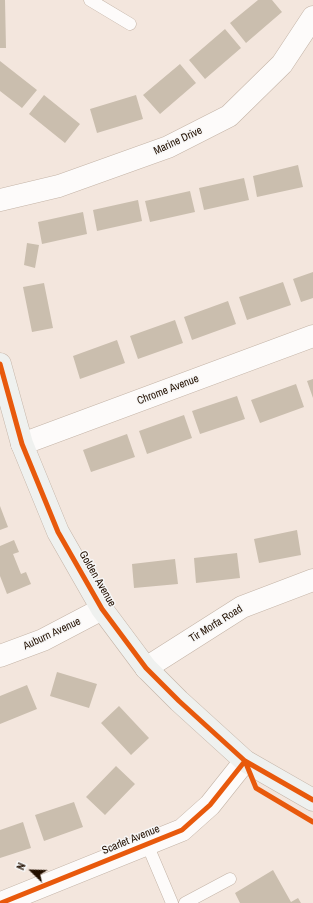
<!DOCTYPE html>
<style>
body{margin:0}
#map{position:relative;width:313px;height:903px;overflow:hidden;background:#f3e6dd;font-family:"Archivo Narrow",sans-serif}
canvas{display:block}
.north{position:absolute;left:12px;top:851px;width:40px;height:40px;-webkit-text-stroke:3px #f7f7f7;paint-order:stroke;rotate:293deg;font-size:11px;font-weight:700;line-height:16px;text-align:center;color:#231000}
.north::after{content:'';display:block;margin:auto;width:14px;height:18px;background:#231000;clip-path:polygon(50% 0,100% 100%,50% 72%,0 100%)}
</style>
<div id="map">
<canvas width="313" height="903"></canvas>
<div class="north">N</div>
</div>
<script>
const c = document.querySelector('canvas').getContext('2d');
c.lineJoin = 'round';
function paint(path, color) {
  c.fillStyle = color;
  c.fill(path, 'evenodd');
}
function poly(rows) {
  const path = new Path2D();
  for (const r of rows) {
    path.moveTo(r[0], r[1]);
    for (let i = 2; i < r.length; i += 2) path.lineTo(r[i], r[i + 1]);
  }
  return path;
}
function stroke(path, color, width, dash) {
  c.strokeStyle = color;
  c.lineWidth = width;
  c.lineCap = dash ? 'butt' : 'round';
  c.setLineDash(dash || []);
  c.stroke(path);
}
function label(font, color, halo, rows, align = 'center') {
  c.font = font + ' "Archivo Narrow",sans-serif';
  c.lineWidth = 3;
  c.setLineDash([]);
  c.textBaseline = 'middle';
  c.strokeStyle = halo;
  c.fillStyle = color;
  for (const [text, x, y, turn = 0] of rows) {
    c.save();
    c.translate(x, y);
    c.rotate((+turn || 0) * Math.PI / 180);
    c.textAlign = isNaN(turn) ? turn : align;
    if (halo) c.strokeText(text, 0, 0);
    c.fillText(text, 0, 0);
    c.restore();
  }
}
paint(poly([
 [0,0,5,0,6,48,0,48],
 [258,0,272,0,282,12,246,43,230,23],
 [225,29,241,48,205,79,189,60],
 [0,61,37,90,22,108,0,91],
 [180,64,196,83,160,114,143,95],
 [44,95,80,124,65,143,29,114],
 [136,95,143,119,97,133,90,109],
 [298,165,303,187,257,197,253,176],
 [244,178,249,200,204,210,199,188],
 [190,191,195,212,150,222,145,201],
 [138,200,142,221,97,231,93,210],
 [83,212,87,234,42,244,38,222],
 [27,243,39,245,35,268,24,265],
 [313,272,313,298,301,302,293,279],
 [283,282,291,305,247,320,239,297],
 [44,283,53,328,32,332,23,287],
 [228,301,236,324,192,340,184,317],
 [175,320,183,343,138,359,130,336],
 [117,340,125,363,80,379,73,356],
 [313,379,313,398,307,381],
 [296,384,304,407,260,423,251,400],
 [237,396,245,419,200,434,192,411],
 [184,415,192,438,147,454,139,431],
 [127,434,135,457,91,472,83,450],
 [0,506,8,527,0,530],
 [297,530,301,555,259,563,254,539],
 [14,540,19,552,13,554,21,574,26,572,31,584,7,594,0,576,0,546],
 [237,553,240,578,196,583,194,558],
 [175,559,178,584,134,588,132,564],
 [57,672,97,684,89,708,50,696],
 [27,685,37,709,0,724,0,696],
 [119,706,149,738,131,755,101,723],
 [116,766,135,784,105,815,86,797],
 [74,802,83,827,44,841,35,815],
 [23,822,31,848,0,858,0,830],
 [273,870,291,902,298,898,301,903,240,903,235,893]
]), '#cabeae');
const lane = poly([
 [90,0,130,24],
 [147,844,172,903],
 [185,903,230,879]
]);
const street = poly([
 [0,200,59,186,168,147,229,116,282,64,313,17],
 [22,444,313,336],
 [0,656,43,640,102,609],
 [146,668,242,607,313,580],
 [1,903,182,830,210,805,245,761]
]);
const secondary = poly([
 [0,364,22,444,58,532,102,609,146,668,179,701,245,761,313,800]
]);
stroke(lane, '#c3b3a6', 13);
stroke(street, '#c3b3a6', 23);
stroke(secondary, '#c3b3a6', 23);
stroke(lane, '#fdfbfa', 12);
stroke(street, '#fdfbfa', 22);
stroke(secondary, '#eff1ef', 22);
stroke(poly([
 [0,364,22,444,58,532,102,609,146,668,179,701,245,761,313,800],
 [245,761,256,788,313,822],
 [1,903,182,830,210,805,245,761]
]), '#e8590c', 5);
label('11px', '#231000', '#f7f7f7', [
 ["Marine Drive",178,141,-25],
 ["Chrome Avenue",168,390,-21],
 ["Golden Avenue",97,579,60],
 ["Tir Morfa Road",216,624,-32],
 ["Auburn Avenue",52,634,-25],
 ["Scarlet Avenue",131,840,-22]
]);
</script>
